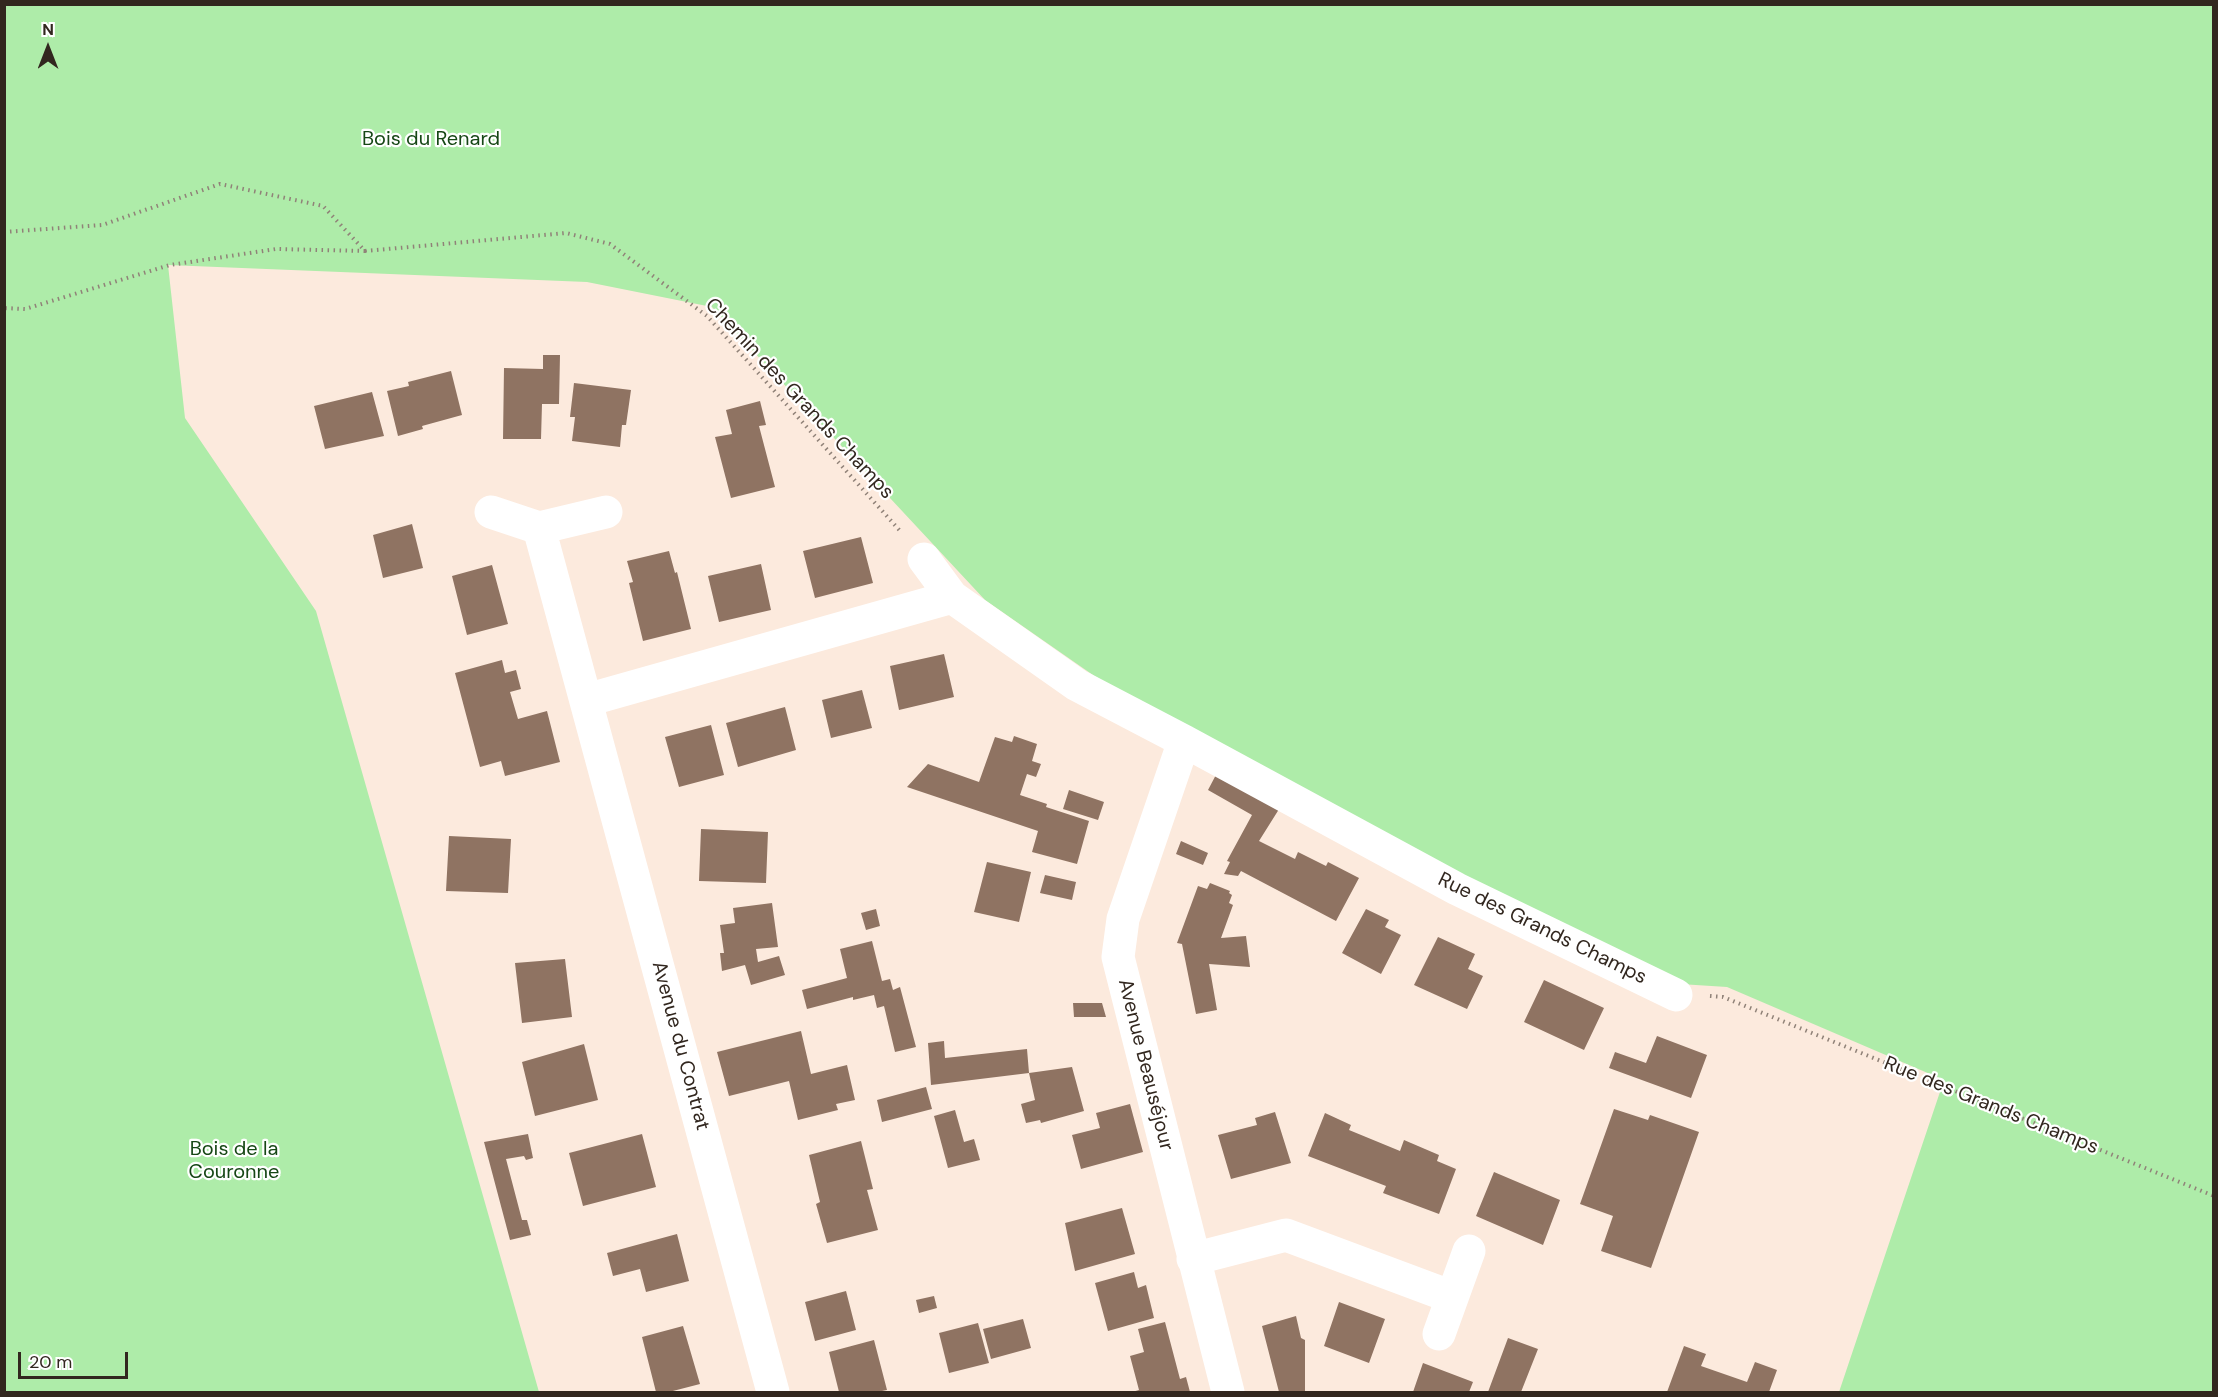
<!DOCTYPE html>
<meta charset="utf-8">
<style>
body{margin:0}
#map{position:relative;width:2218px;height:1397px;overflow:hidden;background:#fceadd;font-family:"DM Sans",sans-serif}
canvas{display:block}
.frame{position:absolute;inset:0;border:6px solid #32271f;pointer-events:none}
.north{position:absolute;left:18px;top:18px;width:60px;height:60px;-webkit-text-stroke:4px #fff;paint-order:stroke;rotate:0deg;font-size:16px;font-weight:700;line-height:24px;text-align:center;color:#32271f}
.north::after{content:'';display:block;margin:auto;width:21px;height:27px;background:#32271f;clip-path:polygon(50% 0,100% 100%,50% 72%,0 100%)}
.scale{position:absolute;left:18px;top:1352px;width:110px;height:27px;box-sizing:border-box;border:3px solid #32271f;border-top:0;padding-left:8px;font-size:18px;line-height:21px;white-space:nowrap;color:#32271f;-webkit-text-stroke:4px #fff;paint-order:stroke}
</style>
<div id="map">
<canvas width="2218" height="1397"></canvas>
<div class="frame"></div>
<div class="north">N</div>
<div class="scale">20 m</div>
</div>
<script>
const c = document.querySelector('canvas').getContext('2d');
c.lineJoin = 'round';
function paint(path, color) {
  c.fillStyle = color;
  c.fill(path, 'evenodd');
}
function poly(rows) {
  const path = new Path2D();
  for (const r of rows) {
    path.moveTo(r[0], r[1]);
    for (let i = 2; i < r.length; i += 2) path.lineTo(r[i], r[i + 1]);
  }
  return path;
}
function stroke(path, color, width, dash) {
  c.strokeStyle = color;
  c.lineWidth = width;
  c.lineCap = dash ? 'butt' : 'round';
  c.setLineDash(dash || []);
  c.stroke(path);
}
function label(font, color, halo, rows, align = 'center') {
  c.font = font + ' "DM Sans",sans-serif';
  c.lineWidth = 4.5;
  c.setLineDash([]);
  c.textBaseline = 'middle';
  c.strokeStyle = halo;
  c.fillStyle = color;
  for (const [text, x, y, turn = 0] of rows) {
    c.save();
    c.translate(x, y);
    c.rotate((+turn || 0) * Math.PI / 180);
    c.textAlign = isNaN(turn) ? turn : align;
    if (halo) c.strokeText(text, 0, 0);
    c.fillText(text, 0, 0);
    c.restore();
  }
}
paint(poly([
 [5,5,2213,5,2213,1392,1839,1392,1944,1080,1727,987,1680,984,1463,877,1103,682,985,600,712,307,587,282,168,265,185,418,316,611,539,1392,5,1392]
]), '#aeeca9');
paint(poly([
 [543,355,560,355,559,404,542,404,541,439,503,439,504,368,543,369],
 [451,371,462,415,422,426,423,429,398,436,387,391,409,386,408,382],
 [574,383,631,390,626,425,622,425,620,447,572,441,575,417,570,417],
 [372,392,384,436,325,449,314,406],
 [760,401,766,425,759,426,775,487,731,498,715,437,732,434,726,410],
 [412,524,423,568,383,578,373,535],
 [861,537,873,583,815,598,803,551],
 [669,551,675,573,677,572,691,629,643,641,629,583,633,582,627,561],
 [761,564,771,610,719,622,708,576],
 [492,565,508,624,467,635,452,576],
 [944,654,954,697,899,710,890,666],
 [502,660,505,673,516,670,521,689,510,692,518,719,547,711,560,762,505,776,501,761,480,767,455,673],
 [862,690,872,728,831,738,822,700],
 [785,707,796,750,738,767,726,723],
 [711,725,724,775,679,787,665,737],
 [1014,736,1037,744,1032,761,1041,764,1036,777,1027,774,1020,795,1047,804,1046,807,1089,821,1077,864,1032,852,1038,831,907,787,928,764,979,782,995,737,1012,742],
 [1218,771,1281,806,1259,841,1295,859,1298,852,1326,866,1328,862,1359,878,1336,921,1241,871,1238,876,1224,874,1230,862,1227,861,1252,815,1208,790],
 [1069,790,1104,802,1098,820,1063,809],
 [701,829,768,832,766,883,699,881],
 [449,836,511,839,508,893,446,891],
 [1181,841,1208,853,1203,865,1176,854],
 [987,862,1031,872,1019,922,974,912],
 [1045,875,1076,882,1072,900,1040,893],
 [1210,883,1230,891,1229,893,1232,895,1229,903,1233,905,1221,938,1246,936,1250,967,1209,964,1217,1010,1196,1014,1182,944,1177,943,1198,886,1207,889],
 [772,903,778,947,756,949,758,962,779,956,785,975,751,985,745,965,722,971,720,953,724,953,720,925,735,923,733,908],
 [876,909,880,926,866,930,861,913],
 [1366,909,1389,920,1385,927,1401,935,1381,974,1342,953],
 [1438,937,1475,954,1468,969,1483,976,1467,1009,1414,985],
 [872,941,882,981,890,979,893,990,900,987,916,1047,895,1052,884,1006,877,1008,874,995,853,1000,853,997,807,1009,802,990,847,978,840,949],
 [565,959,572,1017,522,1023,515,963],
 [1544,980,1604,1008,1584,1050,1524,1022],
 [1073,1003,1102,1003,1106,1017,1074,1017],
 [801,1031,811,1074,847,1065,855,1100,836,1104,838,1110,798,1120,789,1081,729,1096,717,1052],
 [1657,1036,1707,1055,1691,1098,1609,1068,1615,1052,1646,1063],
 [944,1041,945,1058,1027,1049,1029,1073,931,1085,928,1043],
 [584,1044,598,1100,535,1116,522,1062],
 [1072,1067,1084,1111,1041,1123,1040,1120,1026,1123,1021,1104,1035,1100,1029,1073],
 [926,1087,932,1109,882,1122,877,1100],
 [1130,1104,1143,1152,1081,1169,1072,1135,1100,1128,1096,1113],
 [1614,1109,1648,1120,1650,1115,1699,1132,1651,1268,1601,1251,1613,1216,1580,1204],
 [955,1110,964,1142,974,1139,980,1160,948,1168,934,1116],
 [1275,1112,1291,1163,1231,1179,1218,1135,1257,1125,1255,1118],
 [1325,1113,1351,1125,1349,1130,1400,1151,1404,1140,1439,1155,1437,1161,1456,1169,1439,1214,1383,1193,1386,1186,1308,1156],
 [528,1134,533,1158,526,1160,524,1156,506,1159,522,1220,527,1220,531,1235,510,1240,484,1142],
 [642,1134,656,1187,583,1206,569,1153],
 [861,1141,873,1189,867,1190,878,1230,827,1243,816,1204,820,1202,809,1155],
 [1494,1172,1560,1200,1543,1245,1476,1216],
 [1122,1208,1135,1254,1075,1271,1065,1223],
 [677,1234,689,1281,646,1292,640,1269,613,1276,607,1253],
 [1134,1272,1138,1288,1146,1285,1154,1318,1108,1331,1095,1283],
 [846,1291,856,1330,815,1341,805,1302],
 [934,1296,937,1308,919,1313,916,1300],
 [1339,1302,1385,1319,1369,1363,1324,1346],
 [1296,1316,1301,1338,1305,1340,1305,1392,1279,1392,1262,1326],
 [1023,1319,1031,1348,991,1359,983,1329],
 [1165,1322,1180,1379,1186,1377,1190,1392,1132,1392,1139,1390,1130,1356,1144,1352,1138,1329],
 [978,1323,989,1363,949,1373,939,1333],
 [683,1326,700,1384,669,1392,656,1392,642,1337],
 [1508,1338,1538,1349,1521,1392,1488,1392],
 [874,1340,887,1390,877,1392,839,1392,829,1352],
 [1684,1346,1706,1354,1701,1366,1747,1382,1755,1362,1777,1370,1769,1392,1667,1392],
 [1423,1363,1473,1382,1469,1392,1413,1392]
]), '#8f7362');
stroke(poly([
 [4,232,102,225,220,184,323,206,365,251,276,249,170,265,25,309,4,308],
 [365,251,566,233,610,244,707,316,902,533],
 [1710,996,1723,997,2214,1196]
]), '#908278', 4, [1.5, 4.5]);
stroke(poly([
 [491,512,539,528,606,512],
 [539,528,773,1392],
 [924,559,952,597,1077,685,1184,741,1457,889,1676,995],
 [587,700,952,597],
 [1184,741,1123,919,1118,957,1228,1392],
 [1193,1259,1286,1235,1452,1297],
 [1439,1334,1469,1251]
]), '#fff', 33);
label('20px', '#164715', '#fff', [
 ["Bois du Renard",431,140],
 ["Bois de la",234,1150],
 ["Couronne",234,1173]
]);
label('20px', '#32271f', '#fff', [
 ["Chemin des Grands Champs",799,399,47],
 ["Rue des Grands Champs",1542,929,26],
 ["Avenue du Contrat",680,1046,75],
 ["Avenue Beauséjour",1145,1065,76],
 ["Rue des Grands Champs",1991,1106,22]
]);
</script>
